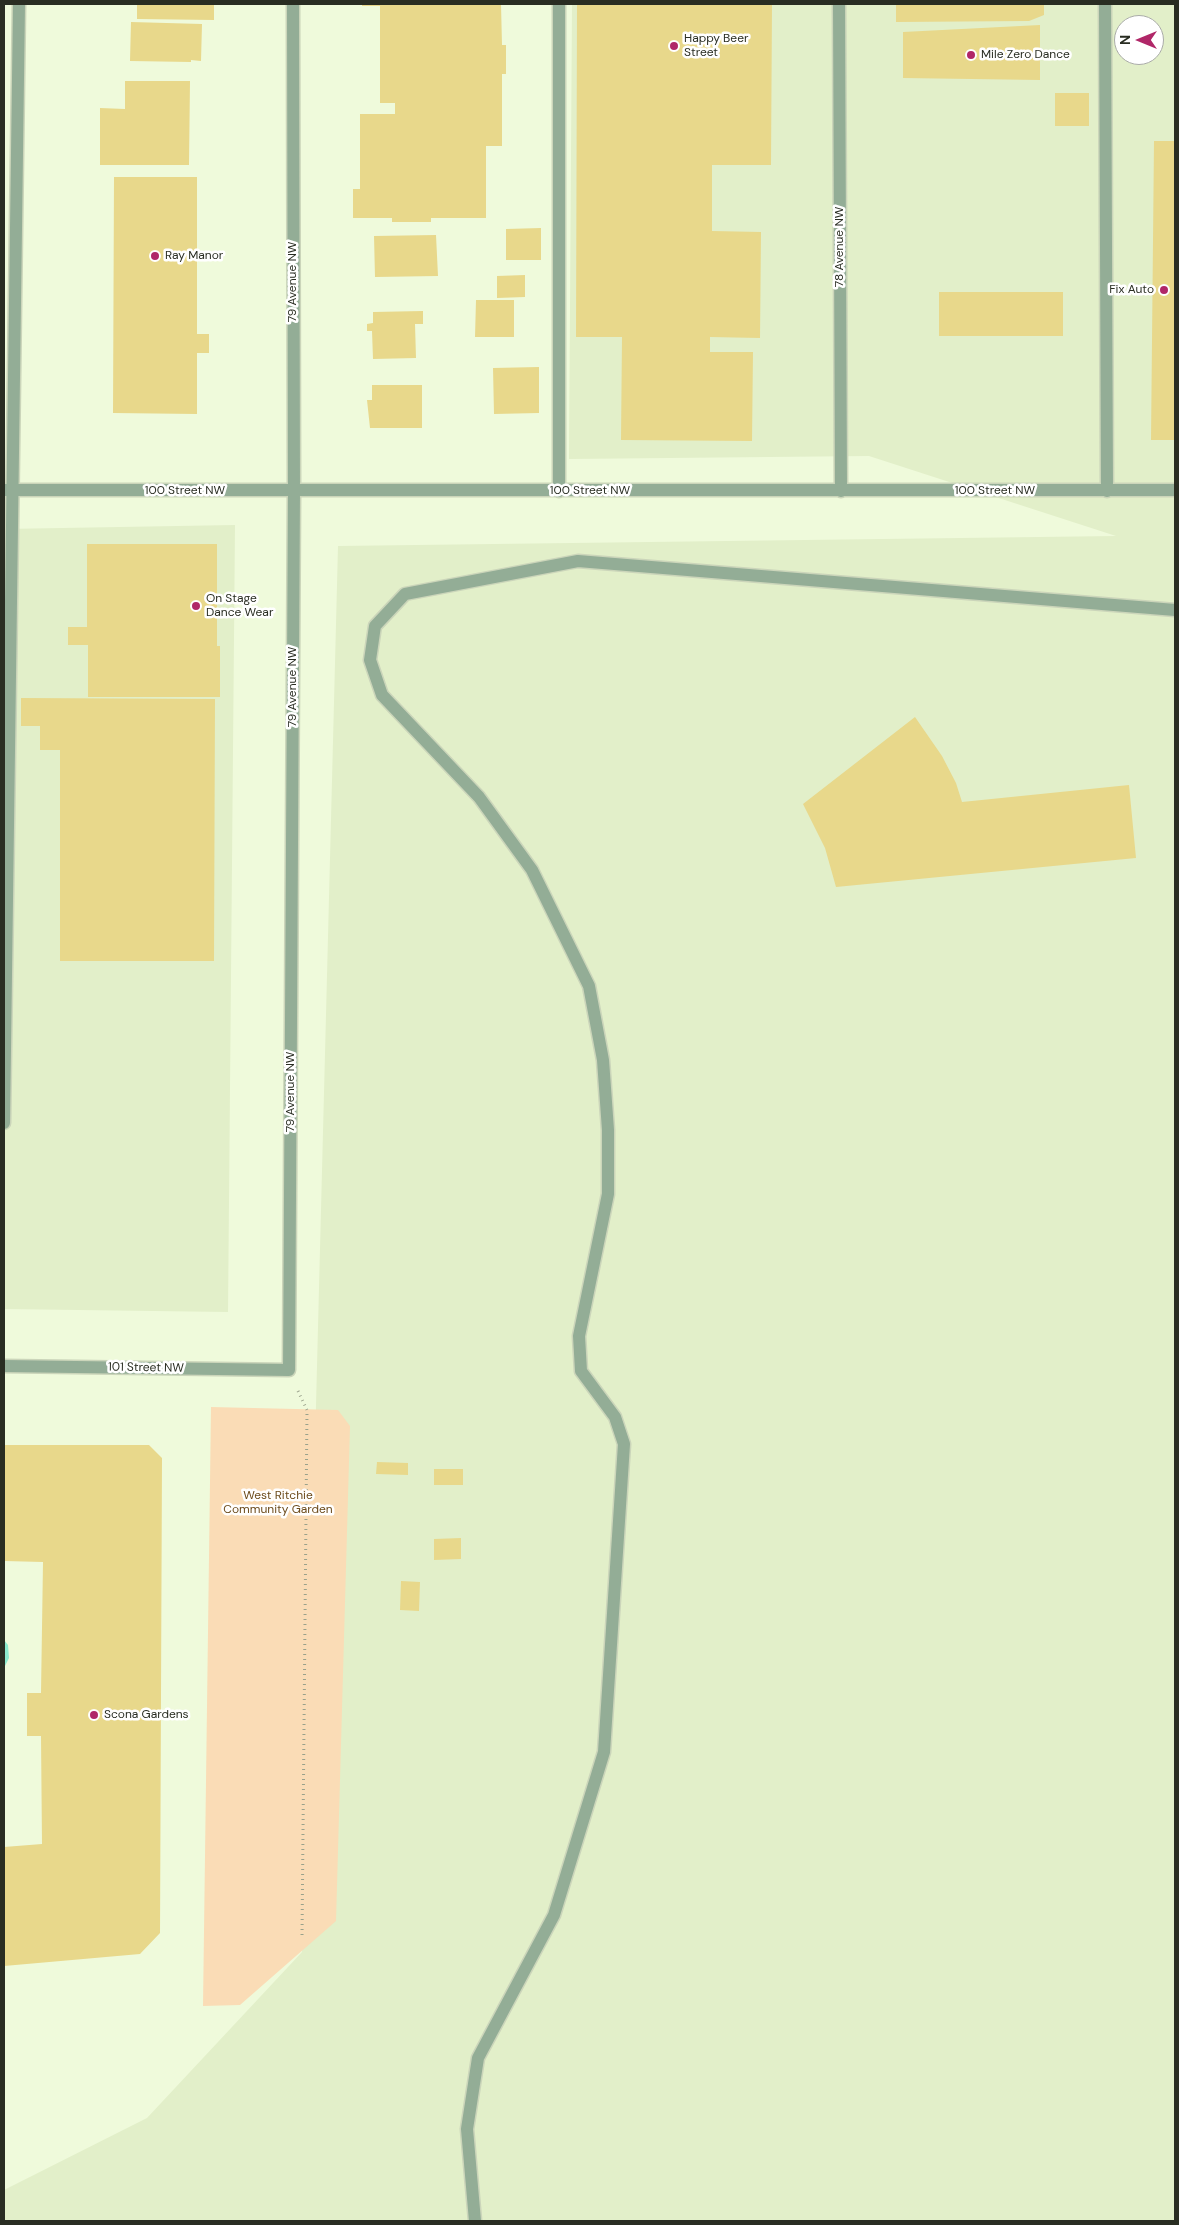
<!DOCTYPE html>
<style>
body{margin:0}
#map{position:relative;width:1179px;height:2225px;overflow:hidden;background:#effadb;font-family:"DM Sans",sans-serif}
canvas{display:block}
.frame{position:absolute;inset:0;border:5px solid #292d22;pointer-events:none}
.north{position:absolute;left:1114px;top:15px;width:50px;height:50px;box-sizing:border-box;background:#fff;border:1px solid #a9aba7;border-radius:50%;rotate:270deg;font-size:14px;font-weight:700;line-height:20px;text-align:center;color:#292d22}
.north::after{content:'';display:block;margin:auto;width:18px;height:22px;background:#b02768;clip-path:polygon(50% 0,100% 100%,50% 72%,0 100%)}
</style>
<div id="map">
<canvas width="1179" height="2225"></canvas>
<div class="frame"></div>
<div class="north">N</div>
</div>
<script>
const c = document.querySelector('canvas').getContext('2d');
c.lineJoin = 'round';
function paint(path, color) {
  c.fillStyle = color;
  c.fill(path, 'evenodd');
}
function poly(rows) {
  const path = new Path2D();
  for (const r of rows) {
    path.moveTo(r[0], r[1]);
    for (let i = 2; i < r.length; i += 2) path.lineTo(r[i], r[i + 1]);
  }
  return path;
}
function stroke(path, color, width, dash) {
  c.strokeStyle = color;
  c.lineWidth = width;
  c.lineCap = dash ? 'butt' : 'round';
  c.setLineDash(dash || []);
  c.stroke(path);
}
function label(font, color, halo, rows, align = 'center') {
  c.font = font + ' "DM Sans",sans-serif';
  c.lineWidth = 5;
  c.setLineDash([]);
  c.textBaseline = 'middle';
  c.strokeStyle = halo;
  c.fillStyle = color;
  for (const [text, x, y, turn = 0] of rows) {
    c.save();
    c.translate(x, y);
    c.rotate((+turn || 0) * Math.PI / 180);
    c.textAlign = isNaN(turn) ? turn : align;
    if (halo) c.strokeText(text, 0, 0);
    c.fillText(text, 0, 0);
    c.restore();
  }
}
paint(poly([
 [572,4,1175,4,1175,2221,4,2221,4,2190,147,2118,302,1952,338,546,1116,536,869,456,569,459],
 [1124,25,1154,25,1154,55,1124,55],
 [235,525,228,1312,4,1309,4,529]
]), '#e2efc9');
paint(poly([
 [211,1407,338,1410,350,1426,336,1921,240,2005,203,2006]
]), '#fadcb6');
paint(poly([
 [4,1640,8,1645,9,1658,4,1668]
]), '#8cebcf');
paint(poly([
 [137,4,214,4,214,20,137,19],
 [362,4,501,4,502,45,506,45,506,74,502,74,502,146,486,146,486,218,431,218,431,222,392,222,392,218,353,218,353,189,360,189,360,114,395,114,395,103,380,103,380,6,362,6],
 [577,4,772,4,771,165,712,165,712,231,761,232,760,338,710,337,710,352,753,352,752,441,621,440,622,337,576,337],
 [896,4,1044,4,1044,15,1029,21,896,22],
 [131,22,202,24,201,61,191,60,191,62,130,61],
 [1040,25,1040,80,903,78,903,32],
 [125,81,190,81,189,165,100,165,100,108,125,109],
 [1055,93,1089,93,1089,126,1055,126],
 [1154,141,1175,141,1175,440,1151,440],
 [114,177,197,177,197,334,209,334,209,353,197,353,197,414,113,413],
 [541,228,541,260,506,260,506,229],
 [436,235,438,276,375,277,374,236],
 [525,275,525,297,497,298,497,276],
 [939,292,1063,292,1063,336,939,336],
 [476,300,514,300,514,337,475,337],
 [423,311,423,324,415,324,416,358,373,359,372,331,367,331,367,324,373,323,373,312],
 [539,367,539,413,494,414,493,368],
 [372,385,422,385,422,428,370,428,367,400,372,400],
 [87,544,217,544,217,646,220,646,220,697,88,697,88,645,68,645,68,627,87,627],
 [21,698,215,699,214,961,60,961,60,750,40,750,40,726,21,726],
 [915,717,942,756,956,783,962,802,1129,785,1136,858,836,887,825,848,803,804],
 [4,1445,149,1445,162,1458,160,1933,140,1954,4,1966,4,1847,42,1844,41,1736,27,1736,27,1693,41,1693,43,1562,4,1561],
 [377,1462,408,1463,408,1475,376,1474],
 [434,1469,463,1469,463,1485,434,1485],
 [461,1538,461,1559,434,1560,434,1539],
 [401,1581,420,1582,419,1611,400,1610]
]), '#e8d88b');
const minor = poly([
 [839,4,841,491],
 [1105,4,1107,491],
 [4,490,1175,490],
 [559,491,559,4],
 [4,1123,19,4],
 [4,1366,289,1370,294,491,293,4],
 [475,2221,467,2129,478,2058,554,1915,604,1752,624,1444,615,1417,581,1371,579,1336,608,1194,608,1130,603,1060,589,986,532,870,479,797,382,695,370,660,375,626,405,594,578,561,1175,610]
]);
stroke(minor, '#cbd5ba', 15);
stroke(poly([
 [298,1391,307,1410,302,1938]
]), '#99a18b', 3, [1, 4]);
stroke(minor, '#93ad96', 12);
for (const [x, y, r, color] of [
 [674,46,5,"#b02768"],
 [971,55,5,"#b02768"],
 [155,256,5,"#b02768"],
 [1164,290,5,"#b02768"],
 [196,606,5,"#b02768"],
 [94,1715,5,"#b02768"]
]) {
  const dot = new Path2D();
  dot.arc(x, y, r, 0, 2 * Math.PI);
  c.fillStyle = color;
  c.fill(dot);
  stroke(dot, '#fff', 2);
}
label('12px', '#292d22', '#fff', [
 ["Happy Beer",684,39],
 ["Street",684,53],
 ["Mile Zero Dance",981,55],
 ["Ray Manor",165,256],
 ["Fix Auto",1154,290,"right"],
 ["On Stage",206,599],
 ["Dance Wear",206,613],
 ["Scona Gardens",104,1715]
], 'left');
label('12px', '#292d22', '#fff', [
 ["78 Avenue NW",840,247,-90],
 ["79 Avenue NW",293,282,-90],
 ["100 Street NW",185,491],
 ["100 Street NW",590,491],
 ["100 Street NW",995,491],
 ["79 Avenue NW",293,687,-90],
 ["79 Avenue NW",291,1092,-90],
 ["101 Street NW",146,1368,1]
]);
label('12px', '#6c4b1b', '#fff', [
 ["West Ritchie",278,1496],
 ["Community Garden",278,1510]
]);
</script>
